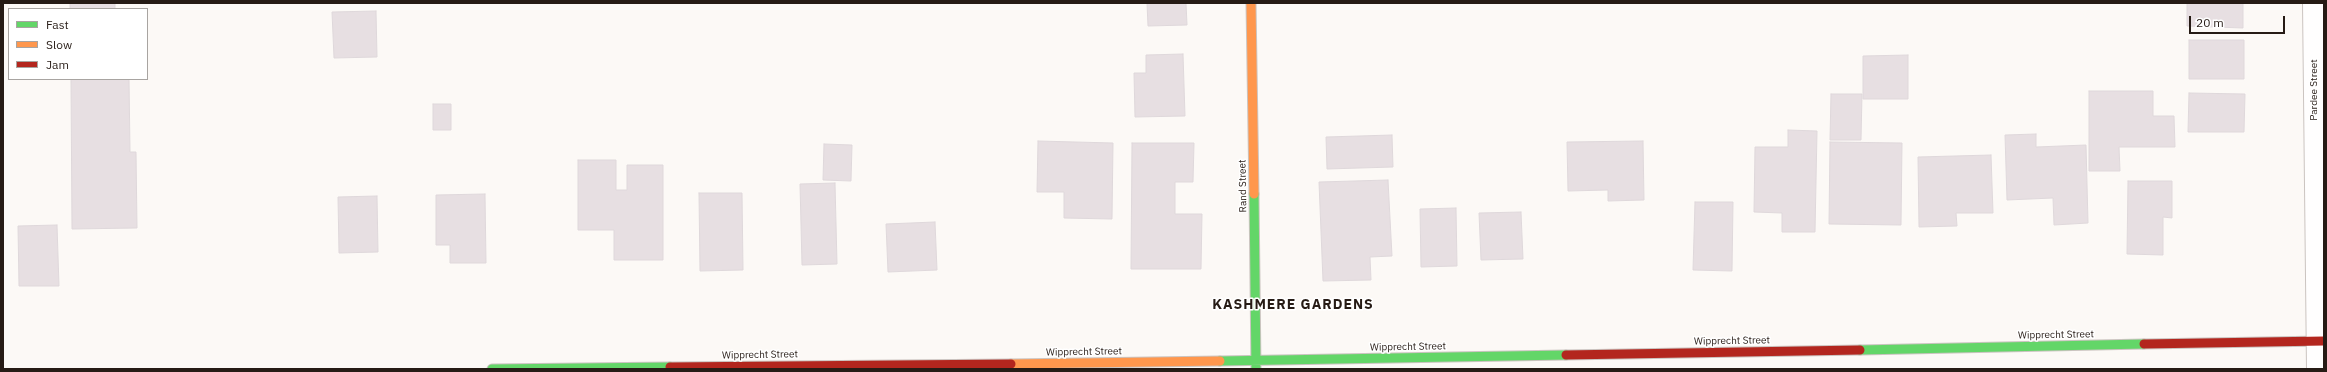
<!DOCTYPE html>
<style>
body{margin:0}
#map{position:relative;width:2327px;height:372px;overflow:hidden;background:#fcf9f6;font-family:"IBM Plex Sans",sans-serif}
canvas{display:block}
.frame{position:absolute;inset:0;border:4px solid #261b15;pointer-events:none}
.legend{position:absolute;left:8px;top:8px;width:140px;height:72px;box-sizing:border-box;background:#fff;border:1px solid #a8a4a1;margin:0;padding:5px 7px;list-style:none;font-size:12px;color:#261b15}
.legend li{display:flex;align-items:center;gap:8px;height:20px}
.legend b{width:20px;border:1px solid #a8a4a1}
.scale{position:absolute;left:2189px;top:16px;width:96px;height:18px;box-sizing:border-box;border:2px solid #261b15;border-top:0;padding-left:5px;font-size:12px;line-height:14px;white-space:nowrap;color:#261b15;-webkit-text-stroke:3px #fff;paint-order:stroke}
</style>
<div id="map">
<canvas width="2327" height="372"></canvas>
<div class="frame"></div>
<ul class="legend">
<li><b style="height:5px;background:#63d668"></b>Fast</li>
<li><b style="height:5px;background:#ff974d"></b>Slow</li>
<li><b style="height:5px;background:#b3261e"></b>Jam</li>
</ul>
<div class="scale">20 m</div>
</div>
<script>
const c = document.querySelector('canvas').getContext('2d');
c.lineJoin = 'round';
function paint(path, color) {
  c.fillStyle = color;
  c.fill(path, 'evenodd');
}
function poly(rows) {
  const path = new Path2D();
  for (const r of rows) {
    path.moveTo(r[0], r[1]);
    for (let i = 2; i < r.length; i += 2) path.lineTo(r[i], r[i + 1]);
  }
  return path;
}
function stroke(path, color, width, dash) {
  c.strokeStyle = color;
  c.lineWidth = width;
  c.lineCap = dash ? 'butt' : 'round';
  c.setLineDash(dash || []);
  c.stroke(path);
}
function label(font, color, halo, rows, align = 'center') {
  c.font = font + ' "IBM Plex Sans",sans-serif';
  c.lineWidth = 3;
  c.setLineDash([]);
  c.textBaseline = 'middle';
  c.strokeStyle = halo;
  c.fillStyle = color;
  for (const [text, x, y, turn = 0] of rows) {
    c.save();
    c.translate(x, y);
    c.rotate((+turn || 0) * Math.PI / 180);
    c.textAlign = isNaN(turn) ? turn : align;
    if (halo) c.strokeText(text, 0, 0);
    c.fillText(text, 0, 0);
    c.restore();
  }
}
const building = poly([
 [70,3,115,3,115,9,70,9,70,3],
 [1147,3,1186,3,1187,25,1148,26,1147,3],
 [2187,3,2243,3,2243,28,2187,26,2187,3],
 [376,11,377,57,334,58,332,12,376,11],
 [2189,40,2244,40,2244,79,2189,79,2189,40],
 [1183,54,1185,116,1135,117,1134,73,1146,73,1146,55,1183,54],
 [1908,55,1908,99,1863,99,1863,56,1908,55],
 [71,79,129,79,130,152,136,152,137,228,72,229,71,79],
 [2089,91,2153,91,2153,116,2174,116,2175,147,2119,147,2120,171,2089,171,2089,91],
 [2189,93,2245,94,2244,132,2188,132,2189,93],
 [1831,94,1862,94,1861,140,1830,140,1831,94],
 [433,104,451,104,451,130,433,130,433,104],
 [1788,130,1817,131,1815,232,1782,232,1782,213,1754,212,1755,147,1788,147,1788,130],
 [2036,134,2036,147,2086,145,2088,223,2054,225,2053,198,2007,200,2005,135,2036,134],
 [1392,135,1393,167,1327,169,1326,137,1392,135],
 [1038,141,1113,143,1112,219,1064,218,1064,192,1037,192,1038,141],
 [1643,141,1644,200,1608,201,1608,190,1568,191,1567,142,1643,141],
 [1830,142,1902,143,1901,225,1829,224,1830,142],
 [1132,143,1194,143,1193,182,1175,182,1175,214,1202,214,1201,269,1131,269,1132,143],
 [824,144,852,145,851,181,823,180,824,144],
 [1991,155,1993,213,1956,213,1957,226,1919,227,1918,157,1991,155],
 [578,160,616,160,616,190,627,190,627,165,663,165,663,260,614,260,614,230,578,230,578,160],
 [1388,180,1392,256,1370,257,1371,280,1323,281,1319,182,1388,180],
 [2128,181,2172,181,2172,218,2163,217,2163,255,2127,254,2128,181],
 [835,183,837,264,802,265,800,184,835,183],
 [699,193,742,193,743,270,700,271,699,193],
 [485,194,486,263,450,263,450,245,436,245,436,195,485,194],
 [377,196,378,252,339,253,338,197,377,196],
 [1695,202,1733,202,1732,271,1693,270,1695,202],
 [1456,208,1457,266,1421,267,1420,209,1456,208],
 [1521,212,1523,259,1481,260,1479,213,1521,212],
 [935,222,937,270,888,272,886,224,935,222],
 [57,225,59,286,19,286,18,226,57,225]
]);
paint(building, '#e7dfe2');
stroke(building, '#dfd8db', 1);
const street = poly([
 [2314,3,2318,369]
]);
const fast = poly([
 [1254,194,1256,369],
 [1860,350,2144,344],
 [1220,361,1566,355],
 [492,369,670,367]
]);
const slow = poly([
 [1251,3,1254,194],
 [1011,364,1220,361]
]);
const jam = poly([
 [2144,344,2324,341],
 [1566,355,1860,350],
 [670,367,1011,364]
]);
stroke(street, '#cbc4c0', 24);
stroke(fast, '#cbc4c0', 11);
stroke(slow, '#cbc4c0', 11);
stroke(jam, '#cbc4c0', 11);
stroke(street, '#fffefe', 22);
stroke(fast, '#63d668', 9);
stroke(slow, '#ff974d', 9);
stroke(jam, '#b3261e', 9);
label('10px', '#261b15', '#fff', [
 ["Pardee Street",2314,90,-90],
 ["Rand Street",1243,186,-91],
 ["Wipprecht Street",2056,335,-1],
 ["Wipprecht Street",1732,341,-1],
 ["Wipprecht Street",1408,347,-1],
 ["Wipprecht Street",1084,352,-1],
 ["Wipprecht Street",760,355,-1]
]);
c.letterSpacing = '1px';
label('bold 14px', '#261b15', '#fff', [
 ["KASHMERE GARDENS",1293,305]
]);
c.letterSpacing = '0px';
</script>
